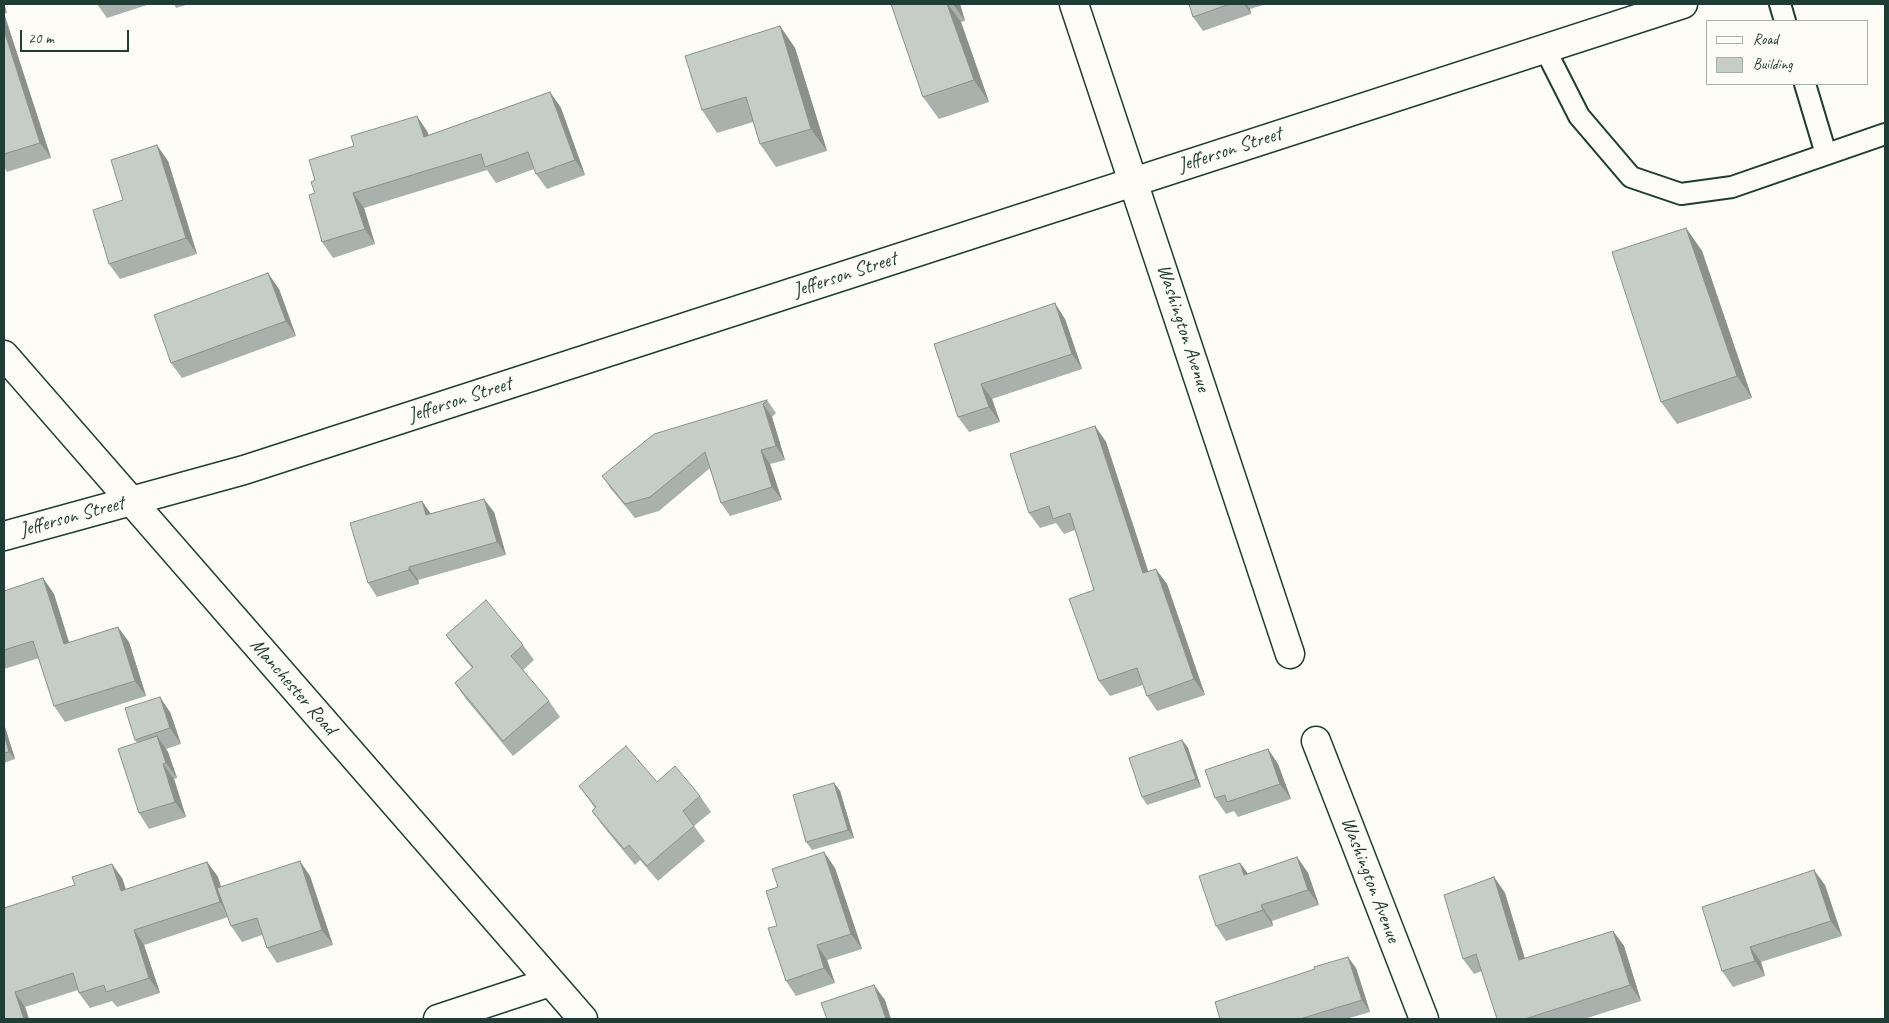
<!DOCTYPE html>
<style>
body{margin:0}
#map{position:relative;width:1889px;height:1023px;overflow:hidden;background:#fdfcf7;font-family:Caveat,sans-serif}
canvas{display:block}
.frame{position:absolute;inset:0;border:5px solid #1f3d34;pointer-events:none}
.legend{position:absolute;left:1706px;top:20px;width:162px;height:65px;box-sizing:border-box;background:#fdfcf7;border:1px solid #a4b0a9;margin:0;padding:6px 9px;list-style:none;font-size:15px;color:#1f3d34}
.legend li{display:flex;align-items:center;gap:10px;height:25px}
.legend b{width:25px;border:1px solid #a4b0a9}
.scale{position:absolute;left:20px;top:30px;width:109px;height:22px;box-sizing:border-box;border:2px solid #1f3d34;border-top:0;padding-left:6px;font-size:15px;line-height:18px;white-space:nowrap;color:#1f3d34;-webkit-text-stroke:4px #fdfcf7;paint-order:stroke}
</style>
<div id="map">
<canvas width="1889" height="1023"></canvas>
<div class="frame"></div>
<ul class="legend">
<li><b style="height:6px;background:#fdfcf7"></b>Road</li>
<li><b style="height:14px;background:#c6cdc7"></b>Building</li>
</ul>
<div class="scale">20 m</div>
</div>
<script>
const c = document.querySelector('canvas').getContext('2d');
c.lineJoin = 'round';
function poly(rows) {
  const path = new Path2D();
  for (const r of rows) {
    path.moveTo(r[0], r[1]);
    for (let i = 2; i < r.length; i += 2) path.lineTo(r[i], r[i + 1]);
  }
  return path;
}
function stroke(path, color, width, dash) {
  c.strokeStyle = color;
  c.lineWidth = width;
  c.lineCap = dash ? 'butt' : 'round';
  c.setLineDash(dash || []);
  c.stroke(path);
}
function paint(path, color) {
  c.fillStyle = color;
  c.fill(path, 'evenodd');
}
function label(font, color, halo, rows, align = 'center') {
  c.font = font + ' Caveat,sans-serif';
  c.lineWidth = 4.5;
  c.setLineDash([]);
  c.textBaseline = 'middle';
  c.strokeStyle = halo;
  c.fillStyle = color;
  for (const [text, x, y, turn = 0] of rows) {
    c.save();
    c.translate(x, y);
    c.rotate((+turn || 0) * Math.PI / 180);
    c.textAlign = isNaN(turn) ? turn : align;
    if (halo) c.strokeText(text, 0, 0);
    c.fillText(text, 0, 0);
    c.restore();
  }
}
const lane = poly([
 [1780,4,1785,21],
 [1545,49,1579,116,1631,177,1681,194,1732,187,1885,134],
 [1805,84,1826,154]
]);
const street = poly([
 [1074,4,1290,654],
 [4,355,583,1019],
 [4,536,244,470,1683,4],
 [1316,741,1424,1019],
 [438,1019,550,982]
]);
stroke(lane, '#1f3d34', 24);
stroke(street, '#1f3d34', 31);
stroke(lane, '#fdfcf7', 20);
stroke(street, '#fdfcf7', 28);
paint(poly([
 [4,4,7,13,4,14,51,158,7,172,4,167],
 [97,4,150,4,107,18],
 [174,4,189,4,176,8],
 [891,4,960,4,965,21,961,22,989,102,939,119,923,97],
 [1189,4,1266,4,1250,9,1251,14,1203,31,1193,17],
 [780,26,795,48,827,151,776,167,760,144,753,122,717,133,702,110],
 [550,92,561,108,585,175,547,189,536,174,534,169,496,183,487,170,364,208,375,244,333,258,322,242,315,193,427,131,429,135],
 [168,161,197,254,120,279,109,264,123,200],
 [1686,228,1702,251,1752,398,1677,424,1661,402],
 [279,289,296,336,182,378,171,363],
 [1065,319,1082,369,992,399,1000,422,969,432,958,417,934,344],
 [767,400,776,413,772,417,785,460,770,464,782,500,730,516,721,503,710,468,659,511,635,518,611,489,602,476],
 [1095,426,1106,442,1148,571,1167,584,1205,695,1157,711,1147,696,1143,685,1110,696,1099,681,1094,590,1075,530,1064,534,1056,523,1040,528,1029,513],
 [494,512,506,555,418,580,419,584,377,597,368,583,431,514],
 [43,578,54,594,69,642,129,642,146,696,65,722,54,706,39,658,4,669,4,591],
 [446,635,523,645,534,660,523,670,549,701,560,717,513,756,466,699,455,683,472,668,457,650],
 [170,712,181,744,166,749,168,752,177,778,174,779,186,817,149,829,139,813,137,743,135,740],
 [4,724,15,759,4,763],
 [1182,740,1188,748,1201,787,1147,805,1142,797],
 [1268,749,1278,764,1291,799,1238,817,1234,811,1226,814,1215,798],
 [657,782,700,796,711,812,694,826,705,841,658,881,640,860,635,865,603,826,592,811,595,808,579,786],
 [834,783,840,791,854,838,812,850,806,842],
 [1297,857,1308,873,1319,905,1272,921,1273,926,1226,941,1216,926,1240,863,1248,874],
 [207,862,218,877,221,887,310,876,333,945,277,963,267,948,262,935,242,942,231,926,228,917,144,945,160,993,117,1007,112,1001,90,1008,79,993,78,990,25,1007,29,1019,4,1019,4,908,122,878,126,889],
 [835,868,862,949,827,960,835,983,796,996,786,981,777,926],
 [1494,877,1505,893,1525,959,1613,931,1624,946,1641,1001,1584,1019,1497,1019,1482,971,1474,974,1463,959],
 [1825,885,1842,936,1761,962,1765,976,1733,987,1722,971,1702,907],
 [1356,968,1370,1012,1346,1019,1220,1019,1315,969]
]), '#aab0ab');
paint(poly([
 [4,4,7,13,4,8],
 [947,4,948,4,961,22,989,102,974,80],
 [953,4,960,4,965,21],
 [1244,4,1246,4,1250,9,1251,14],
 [4,13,51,158,40,143,4,30],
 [780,26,795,48,827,151,811,129],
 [550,92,561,108,585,175,575,160],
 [417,116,427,131,434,152,424,137],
 [157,145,168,161,197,254,186,238],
 [353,193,364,208,375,244,365,229],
 [1686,228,1702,251,1752,398,1737,376],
 [268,273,279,289,296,336,286,321],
 [1055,303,1065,319,1082,369,1072,354],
 [981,384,992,399,1000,422,989,407],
 [763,404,772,417,785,460,776,446],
 [1095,426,1106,442,1154,589,1143,573],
 [761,450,770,464,782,500,772,487],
 [484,499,494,512,506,555,497,542],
 [422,501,431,514,426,515],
 [409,567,418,580,419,584,409,570],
 [1156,569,1167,584,1205,695,1194,679],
 [43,578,54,594,74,659,64,644],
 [118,627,129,642,146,696,135,681],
 [160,697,170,712,181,744,170,728],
 [4,724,15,759,9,752,4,734],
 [157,736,168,752,177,778,166,763],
 [1182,740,1188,748,1201,787,1196,779],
 [1268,749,1278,764,1291,799,1280,784],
 [163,764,174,779,186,817,175,802],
 [834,783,840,791,854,838,848,830],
 [824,852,835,868,862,949,851,934],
 [1297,857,1308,873,1319,905,1308,890],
 [300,861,310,876,333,945,322,930],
 [207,862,218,877,230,917,220,902],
 [1240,863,1251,878,1244,875],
 [112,864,122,878,131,906,121,891],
 [1814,870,1825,885,1842,936,1831,921],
 [1494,877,1505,893,1530,976,1519,960],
 [1261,905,1272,921,1273,926,1263,910],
 [134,930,144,945,160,993,149,978],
 [1613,931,1624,946,1641,1001,1630,985],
 [817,945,827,960,835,983,824,968],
 [1750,947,1761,962,1765,976,1755,961],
 [1348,957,1356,968,1370,1012,1362,1000],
 [874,985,885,1000,891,1019,886,1019],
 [15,992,25,1007,29,1019,24,1019]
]), '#8b908b');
const building = poly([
 [891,4,947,4,974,80,923,97,891,4],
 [1189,4,1230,4,1193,17,1189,4],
 [780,26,811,129,760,144,746,97,702,110,685,56,780,26],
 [4,30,40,143,4,154,4,30],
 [550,92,575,160,536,174,528,152,485,167,481,154,353,193,365,229,322,242,309,195,315,193,311,182,315,180,309,160,354,146,351,136,417,116,424,137,550,92],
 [157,145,186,238,109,264,93,210,123,200,111,160,157,145],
 [1686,228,1737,376,1661,402,1612,252,1686,228],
 [268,273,286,321,171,363,154,315,268,273],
 [1055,303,1072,354,981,384,989,407,958,417,934,344,1055,303],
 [767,400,763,404,776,446,761,450,772,487,721,503,705,452,650,497,625,504,602,476,654,434,767,400],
 [1095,426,1143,573,1156,569,1194,679,1147,696,1137,668,1099,681,1069,599,1094,590,1070,513,1053,519,1049,506,1029,513,1010,454,1095,426],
 [484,499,497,542,409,567,409,570,368,583,350,523,422,501,426,515,484,499],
 [43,578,64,644,118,627,135,681,54,706,33,641,4,650,4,591,43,578],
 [486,600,523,645,511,656,549,701,503,741,455,683,473,667,446,635,486,600],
 [160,697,170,728,135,740,125,708,160,697],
 [4,734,9,752,4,753,4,734],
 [157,736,166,763,163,764,175,802,139,813,118,749,157,736],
 [1182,740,1196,779,1142,797,1129,758,1182,740],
 [626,746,657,782,675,766,700,796,683,811,694,826,647,866,629,845,624,849,592,811,596,807,579,786,626,746],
 [1268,749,1280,784,1227,802,1225,795,1215,798,1205,770,1268,749],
 [834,783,848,830,806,842,793,795,834,783],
 [824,852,851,934,817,945,824,968,786,981,768,928,777,926,766,891,778,887,772,869,824,852],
 [1297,857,1308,890,1261,905,1263,910,1216,926,1199,876,1240,863,1244,875,1297,857],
 [300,861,322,930,267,948,257,918,231,926,217,888,300,861],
 [207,862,220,902,134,930,149,978,106,992,104,985,79,993,73,973,15,992,24,1019,4,1019,4,908,75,885,72,877,112,864,121,891,207,862],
 [1814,870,1831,921,1750,947,1755,961,1722,971,1702,907,1814,870],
 [1494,877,1519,960,1613,931,1630,985,1525,1019,1497,1019,1476,954,1463,959,1444,895,1494,877],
 [1348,957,1362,1000,1300,1019,1220,1019,1215,1002,1315,969,1314,967,1348,957],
 [874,985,886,1019,827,1019,821,1003,874,985]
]);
paint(building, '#c6cdc7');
stroke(building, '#8b908b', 1);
label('20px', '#1f3d34', '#fdfcf7', [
 ["Jefferson Street",1230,150,-18],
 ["Jefferson Street",845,275,-18],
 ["Washington Avenue",1183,328,72],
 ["Jefferson Street",460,400,-18],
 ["Jefferson Street",72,517,-15],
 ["Manchester Road",293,687,49],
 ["Washington Avenue",1370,880,69]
]);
</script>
